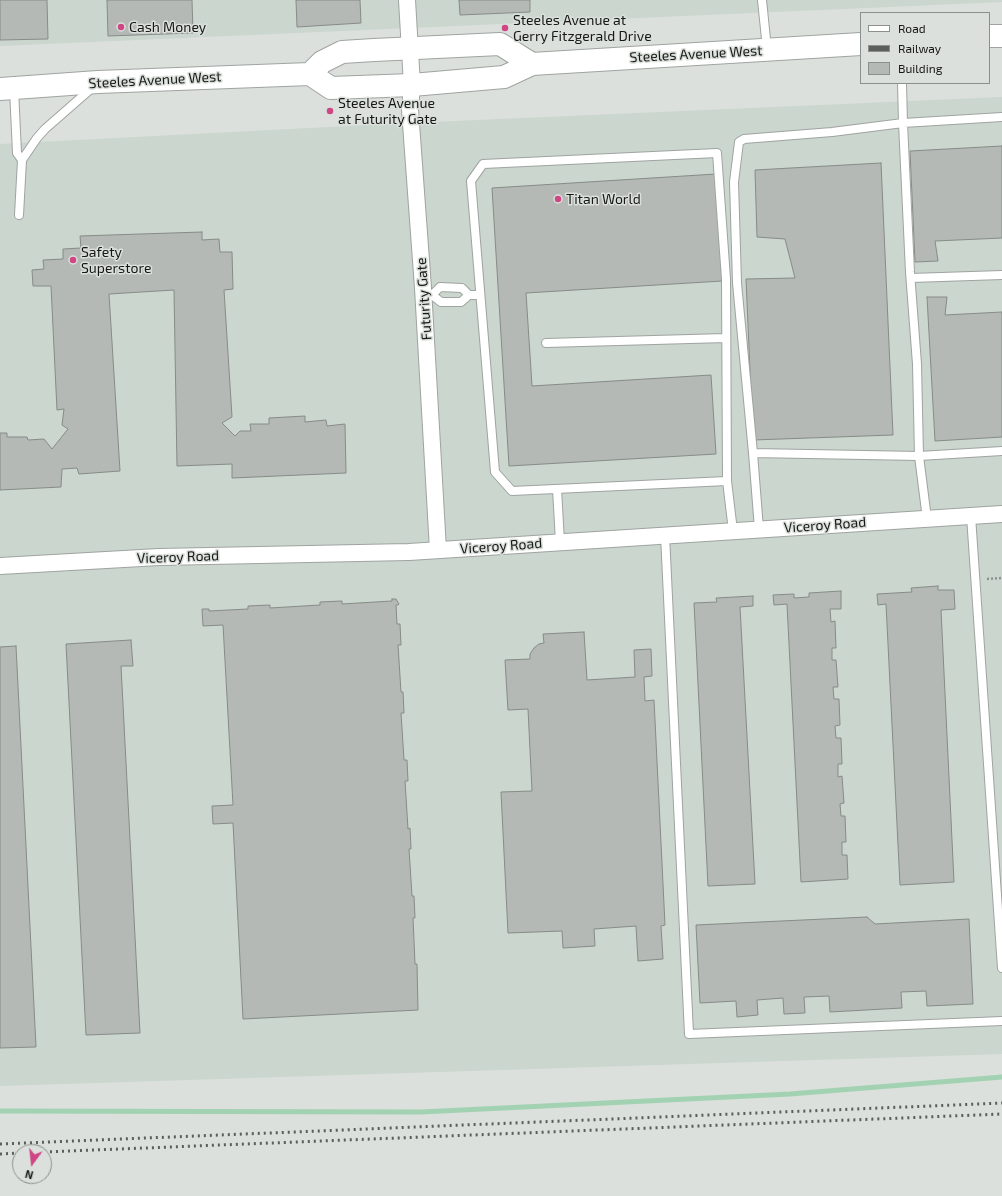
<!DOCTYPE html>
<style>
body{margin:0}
#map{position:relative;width:1002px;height:1196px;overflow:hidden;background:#dbe0dc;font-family:"Exo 2",sans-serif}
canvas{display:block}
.legend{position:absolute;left:860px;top:12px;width:130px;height:72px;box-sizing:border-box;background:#dbe0dc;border:1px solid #8c908d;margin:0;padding:5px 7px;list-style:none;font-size:12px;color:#161816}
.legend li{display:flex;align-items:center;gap:8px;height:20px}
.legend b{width:20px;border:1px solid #8c908d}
.north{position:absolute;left:12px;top:1144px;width:40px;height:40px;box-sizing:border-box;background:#dbe0dc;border:1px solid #8c908d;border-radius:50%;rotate:195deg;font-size:11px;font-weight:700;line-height:16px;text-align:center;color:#161816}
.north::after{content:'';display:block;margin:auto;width:14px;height:18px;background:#ce4684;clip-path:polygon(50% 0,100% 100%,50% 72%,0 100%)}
</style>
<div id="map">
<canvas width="1002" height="1196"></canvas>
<ul class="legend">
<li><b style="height:5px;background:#fff"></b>Road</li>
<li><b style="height:5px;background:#5b5e5b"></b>Railway</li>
<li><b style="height:11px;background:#b4b9b5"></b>Building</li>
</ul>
<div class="north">N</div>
</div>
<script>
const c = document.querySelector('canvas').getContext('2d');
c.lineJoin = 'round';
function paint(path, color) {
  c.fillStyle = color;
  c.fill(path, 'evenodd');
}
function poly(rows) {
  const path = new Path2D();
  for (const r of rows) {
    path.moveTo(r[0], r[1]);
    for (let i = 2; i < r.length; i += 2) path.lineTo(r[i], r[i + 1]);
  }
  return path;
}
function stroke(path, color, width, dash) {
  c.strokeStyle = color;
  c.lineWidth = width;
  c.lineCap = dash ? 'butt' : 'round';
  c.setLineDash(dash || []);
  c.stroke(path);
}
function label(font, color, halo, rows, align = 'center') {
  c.font = font + ' "Exo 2",sans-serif';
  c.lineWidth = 3;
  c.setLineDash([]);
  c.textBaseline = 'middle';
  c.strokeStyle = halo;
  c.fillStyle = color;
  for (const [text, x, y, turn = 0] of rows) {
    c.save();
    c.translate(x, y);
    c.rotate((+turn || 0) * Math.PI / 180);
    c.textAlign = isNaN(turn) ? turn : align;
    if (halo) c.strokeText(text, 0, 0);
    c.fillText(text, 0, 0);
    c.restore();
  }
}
paint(poly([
 [0,0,1002,0,1002,2,0,46],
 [1002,97,1002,1054,0,1086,0,144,387,124]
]), '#cad6ce');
stroke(poly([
 [0,1111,421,1112,790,1094,1002,1077]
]), '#a2d2b1', 5);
const building = poly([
 [0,0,47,0,48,39,0,40,0,0],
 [107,0,192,0,193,33,108,36,107,0],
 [296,0,360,0,361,23,297,27,296,0],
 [459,0,530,0,530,12,460,15,459,0],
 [1002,146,1002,238,935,241,938,261,915,262,910,151,1002,146],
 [881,163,893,435,753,440,746,279,795,278,785,239,757,237,755,170,881,163],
 [716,174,722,281,526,293,532,386,711,375,716,454,509,466,492,188,716,174],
 [202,232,202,240,219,239,220,252,232,252,233,289,224,290,232,417,222,423,235,436,240,431,251,431,250,424,269,424,269,418,305,416,305,422,326,420,327,426,345,424,346,473,232,478,232,464,177,466,174,290,109,294,120,471,79,474,77,468,62,469,61,487,0,490,0,433,7,433,7,437,27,437,28,440,44,439,52,449,68,429,62,425,64,409,57,410,51,286,33,286,32,270,44,269,43,260,63,259,63,249,81,248,80,236,202,232],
 [927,297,947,297,945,315,1002,312,1002,437,935,441,927,297],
 [938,586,938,590,954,590,955,609,941,610,954,882,900,885,886,604,878,605,877,594,912,592,911,588,938,586],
 [841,591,841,609,830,609,831,622,835,621,836,648,832,648,832,660,836,660,838,687,833,687,834,699,839,699,840,725,835,726,836,738,841,738,842,764,838,764,838,777,842,776,844,803,840,804,841,816,845,816,846,842,842,842,842,855,847,855,848,879,801,882,787,604,774,605,773,595,794,594,794,598,809,597,809,593,841,591],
 [753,596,753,606,740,607,755,884,708,886,694,603,717,602,716,598,753,596],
 [392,599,396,599,399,604,398,605,396,605,397,624,400,624,401,645,398,645,401,692,403,692,404,713,401,713,404,760,407,760,408,781,405,781,408,829,410,828,411,849,409,849,412,896,414,896,415,918,413,918,415,964,417,964,418,1010,243,1019,233,823,213,824,212,806,233,805,223,625,203,626,202,609,209,609,209,611,248,609,248,606,270,605,270,608,320,605,320,602,342,601,342,604,392,601,392,599],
 [584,632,587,680,635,677,634,650,651,649,652,676,644,677,645,701,654,700,665,925,661,926,663,959,638,961,636,926,594,929,595,946,563,948,562,931,508,933,501,792,532,791,528,709,508,710,505,660,530,659,530,654,534,648,539,644,544,643,543,634,584,632],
 [131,640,133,666,121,666,140,1033,86,1035,66,644,131,640],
 [16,646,36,1047,0,1048,0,647,16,646],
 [867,917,875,924,969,919,973,1004,927,1006,926,991,901,992,902,1008,830,1012,829,996,804,997,805,1013,784,1014,783,998,757,1000,758,1015,737,1017,736,1001,700,1003,696,925,867,917]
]);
paint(building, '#b4b9b5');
stroke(building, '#878c88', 1);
const lane = poly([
 [762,0,767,49],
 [902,83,903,123,1002,117],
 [14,89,17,153,22,160],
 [19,215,22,160,37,138,45,129,93,87],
 [911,278,1002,275],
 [426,295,432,295,440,287,462,288,469,295],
 [432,295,441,302,461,302,469,295,480,295],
 [546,343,726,338],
 [753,453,919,456,1002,451],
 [727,481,512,491,495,472,471,181,483,164,717,153,726,279,727,481,733,531],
 [557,489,560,542],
 [971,516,1002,968],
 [759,529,753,453,737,283,734,182,739,142,744,139,832,132,903,123,910,272,917,364,919,456,927,519],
 [665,535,689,1034,1002,1021]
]);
const street = poly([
 [407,0,412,85,410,110,423,288,438,550],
 [0,566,159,557,409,552,1002,514]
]);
const secondary = poly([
 [989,36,1002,36],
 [310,74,322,62,342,52,374,50,500,44,532,64],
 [0,89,98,82,310,74,331,88,412,85,504,77,532,64,861,44]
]);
stroke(lane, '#9fa4a1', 10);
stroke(street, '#9fa4a1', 18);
stroke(secondary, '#9fa4a1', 24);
stroke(poly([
 [987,579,1002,578]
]), '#8f9390', 2.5, [2, 2]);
stroke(lane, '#fff', 8);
stroke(street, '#fff', 16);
stroke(secondary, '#fff', 22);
stroke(poly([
 [0,1144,1002,1103],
 [44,1152,1002,1114],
 [0,1154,20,1153]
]), '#5b5e5b', 3, [2, 4]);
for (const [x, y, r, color] of [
 [121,27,4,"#ce4684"],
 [505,28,4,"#ce4684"],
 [330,111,4,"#ce4684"],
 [558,199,4,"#ce4684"],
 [73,260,4,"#ce4684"]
]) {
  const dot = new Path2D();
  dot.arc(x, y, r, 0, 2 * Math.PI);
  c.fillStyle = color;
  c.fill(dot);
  stroke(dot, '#dbe0dc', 1.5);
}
label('14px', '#161816', '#dbe0dc', [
 ["Steeles Avenue at",513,20],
 ["Gerry Fitzgerald Drive",513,36],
 ["Cash Money",129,27],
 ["Steeles Avenue",338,103],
 ["at Futurity Gate",338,119],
 ["Titan World",566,199],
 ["Safety",81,252],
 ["Superstore",81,268]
], 'left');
label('14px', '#161816', '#dbe0dc', [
 ["Steeles Avenue West",696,54,-3],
 ["Steeles Avenue West",155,80,-3],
 ["Futurity Gate",424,299,-94],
 ["Viceroy Road",825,525,-4],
 ["Viceroy Road",501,546,-4],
 ["Viceroy Road",178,557,-2]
]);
</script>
